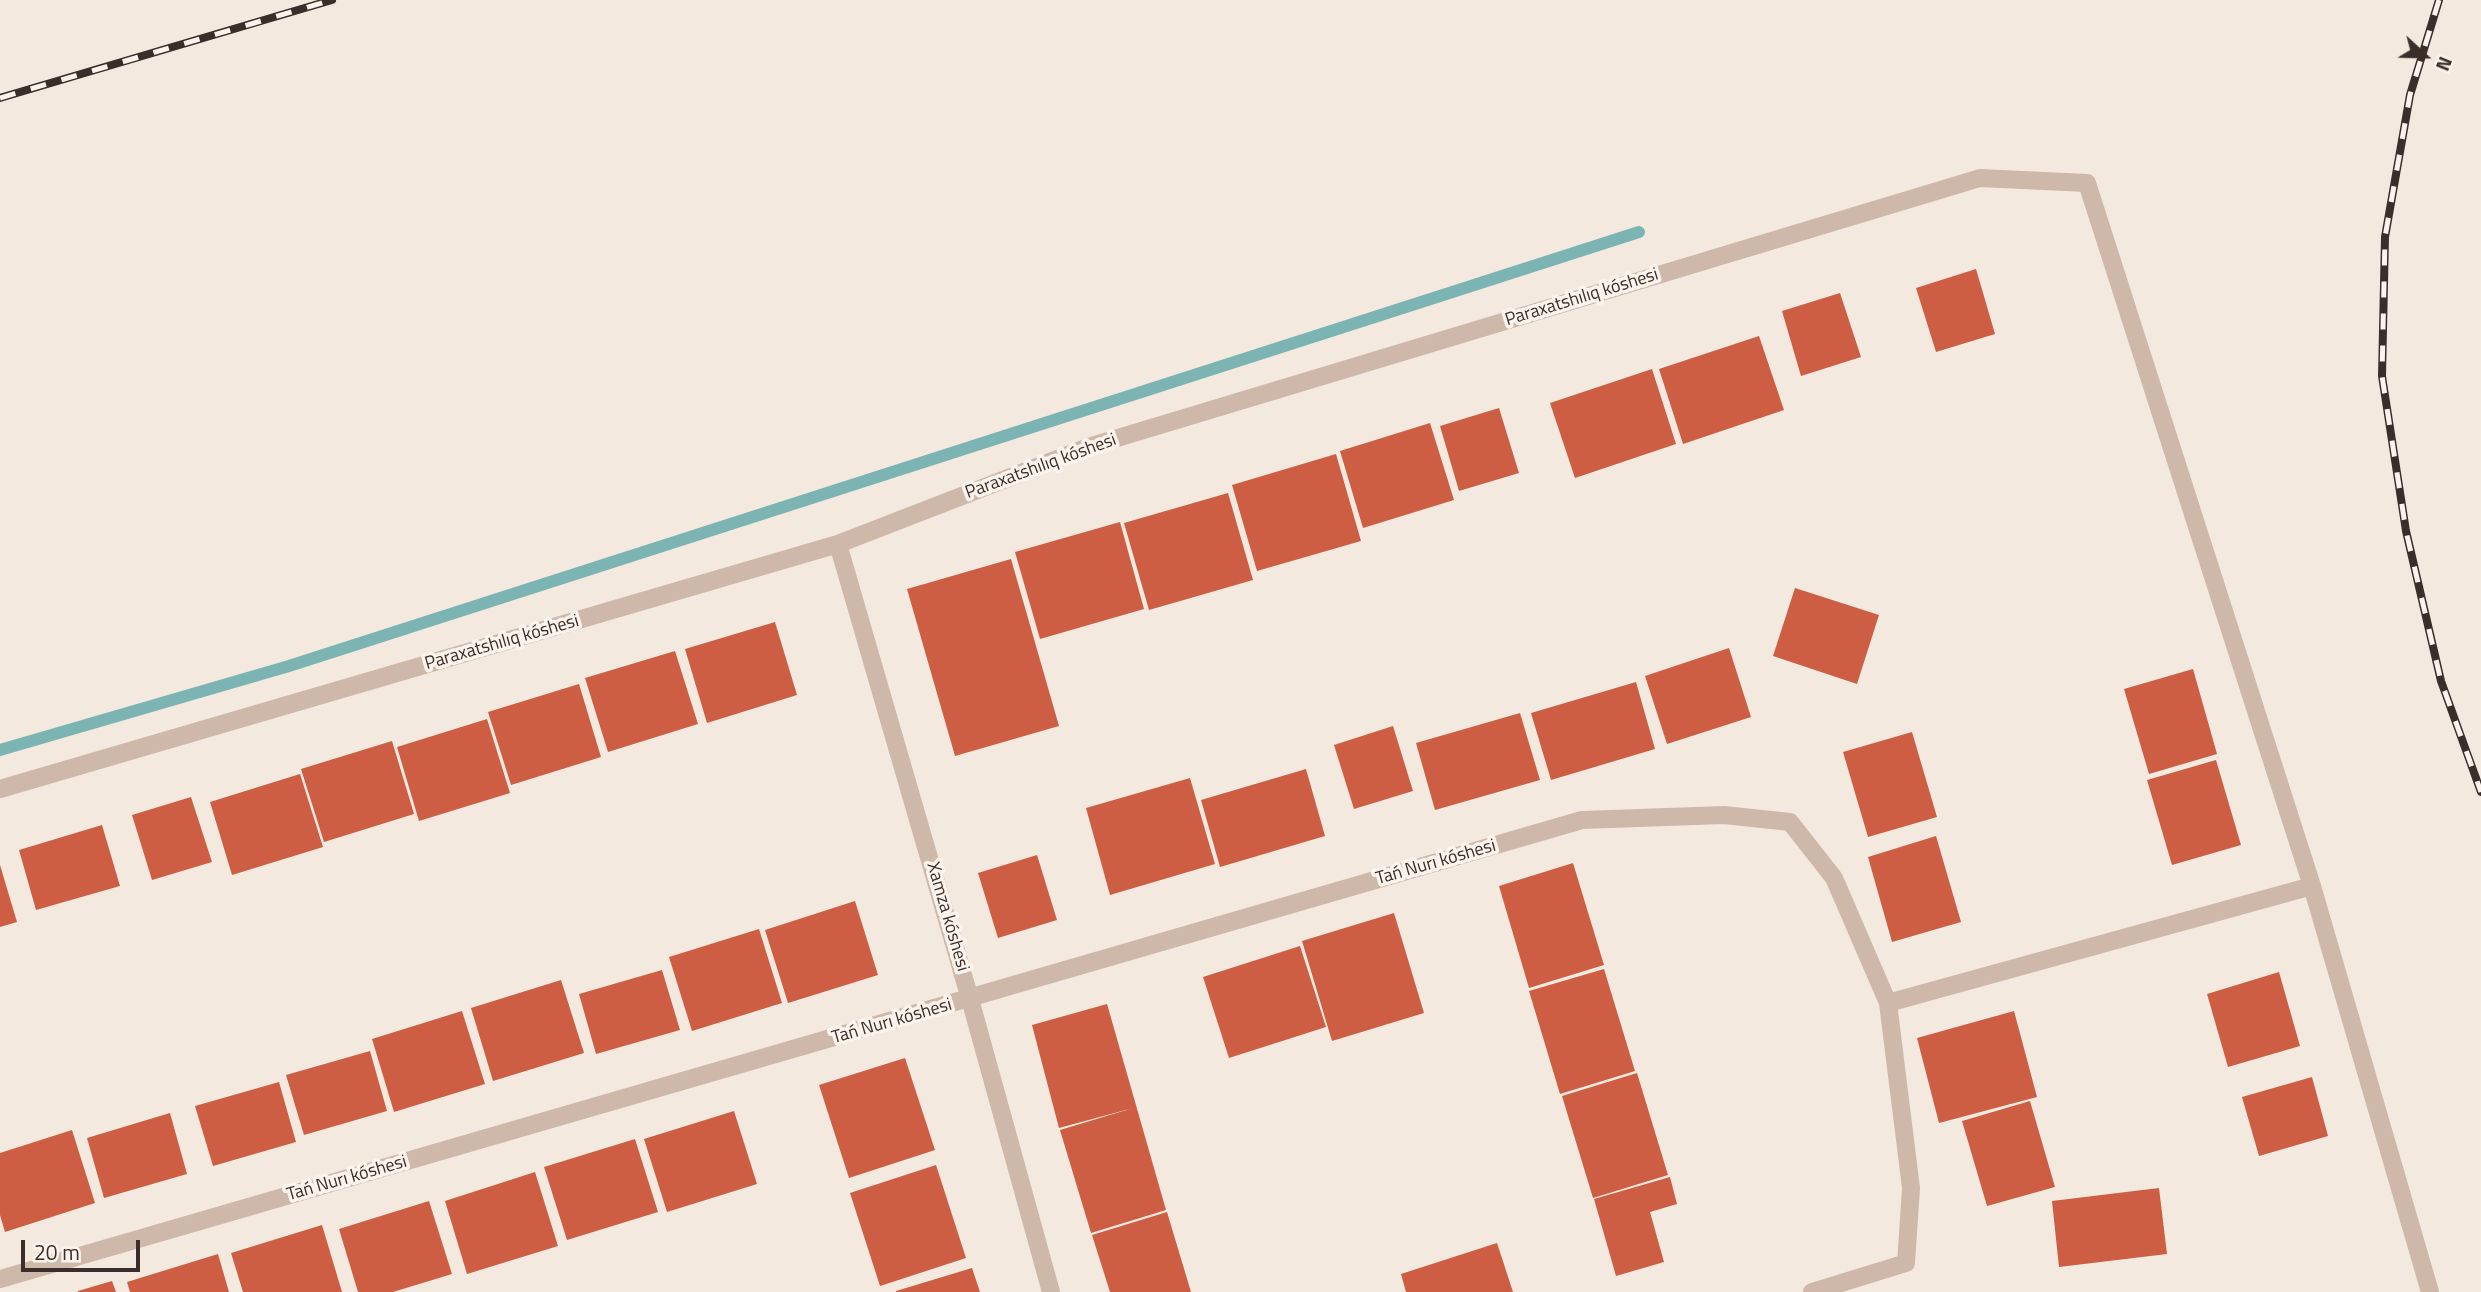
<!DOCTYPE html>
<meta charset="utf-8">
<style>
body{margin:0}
#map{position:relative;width:2481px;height:1292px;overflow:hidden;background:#f4e9df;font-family:"Titillium Web",sans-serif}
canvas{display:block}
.north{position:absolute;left:2390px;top:21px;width:70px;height:70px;-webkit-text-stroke:5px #fbf3ec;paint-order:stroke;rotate:112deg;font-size:19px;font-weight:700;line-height:28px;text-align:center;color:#3b2e2a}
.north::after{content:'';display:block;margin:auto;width:24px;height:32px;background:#3b2e2a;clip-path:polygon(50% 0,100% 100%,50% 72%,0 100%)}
.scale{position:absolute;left:21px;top:1240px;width:119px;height:32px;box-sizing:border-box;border:4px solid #3b2e2a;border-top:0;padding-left:9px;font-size:21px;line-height:24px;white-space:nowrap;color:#3b2e2a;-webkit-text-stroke:5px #fbf3ec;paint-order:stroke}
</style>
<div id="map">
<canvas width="2481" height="1292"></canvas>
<div class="north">N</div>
<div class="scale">20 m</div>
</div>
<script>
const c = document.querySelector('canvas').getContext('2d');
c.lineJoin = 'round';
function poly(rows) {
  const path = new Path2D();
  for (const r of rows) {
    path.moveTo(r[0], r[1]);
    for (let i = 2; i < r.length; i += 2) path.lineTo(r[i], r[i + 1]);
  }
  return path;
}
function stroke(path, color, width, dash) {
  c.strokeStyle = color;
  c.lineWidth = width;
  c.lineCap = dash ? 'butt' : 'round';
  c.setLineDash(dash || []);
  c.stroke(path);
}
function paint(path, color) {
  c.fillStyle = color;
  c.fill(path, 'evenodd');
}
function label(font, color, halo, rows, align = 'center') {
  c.font = font + ' "Titillium Web",sans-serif';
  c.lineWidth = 7;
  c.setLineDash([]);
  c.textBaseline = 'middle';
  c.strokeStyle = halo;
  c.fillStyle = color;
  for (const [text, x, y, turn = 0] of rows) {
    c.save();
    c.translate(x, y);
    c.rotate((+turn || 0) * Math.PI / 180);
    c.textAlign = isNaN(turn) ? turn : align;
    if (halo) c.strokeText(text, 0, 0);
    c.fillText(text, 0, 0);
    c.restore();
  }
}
stroke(poly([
 [0,750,289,666,1639,232]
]), '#7cb4b3', 12);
paint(poly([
 [1976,269,1995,334,1936,352,1916,288],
 [1840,293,1861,357,1801,376,1782,311],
 [1759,336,1784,410,1683,444,1659,369],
 [1652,369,1676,444,1575,478,1550,403],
 [1499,408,1519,473,1459,491,1440,426],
 [1430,423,1454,500,1363,528,1340,451],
 [1336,454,1361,541,1257,571,1232,485],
 [1228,493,1253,580,1149,610,1124,523],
 [1120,522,1144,609,1040,639,1015,552],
 [1011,559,1059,726,955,756,907,589],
 [1795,588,1879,615,1857,684,1773,656],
 [775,622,797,695,707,723,685,649],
 [1729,648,1751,717,1667,744,1645,676],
 [675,651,698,724,608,752,585,678],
 [2193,669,2217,754,2149,774,2124,689],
 [1636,682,1655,749,1551,780,1531,713],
 [579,684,601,757,511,785,488,712],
 [1520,713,1540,780,1435,810,1416,743],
 [487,719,510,793,419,821,397,747],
 [1393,726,1413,791,1354,809,1334,745],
 [1912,732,1937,817,1868,837,1843,752],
 [392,741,414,814,324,842,301,769],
 [2216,760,2241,845,2172,865,2147,780],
 [1306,769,1325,836,1220,867,1201,800],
 [300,774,323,847,232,875,210,802],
 [1190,778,1215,864,1110,895,1086,808],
 [191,797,212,862,152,880,132,815],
 [102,825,120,886,36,910,19,850],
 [1936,836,1961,922,1892,942,1868,857],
 [1037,855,1057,920,998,938,978,873],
 [1573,863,1604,965,1529,988,1499,886],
 [0,865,17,922,0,927],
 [855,901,878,975,788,1003,765,930],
 [1394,913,1424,1013,1332,1041,1302,941],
 [759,929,782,1003,692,1031,669,957],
 [1300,946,1326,1027,1229,1058,1203,977],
 [1604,969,1635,1071,1560,1094,1529,991],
 [662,970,680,1030,596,1054,579,994],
 [2279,972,2300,1046,2228,1067,2207,994],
 [561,980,584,1053,493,1081,471,1008],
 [1107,1004,1166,1210,1091,1233,1060,1130,1133,1108,1059,1128,1032,1025],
 [462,1011,485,1084,394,1112,372,1039],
 [2014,1011,2037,1097,1939,1123,1917,1038],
 [370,1051,387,1111,304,1135,286,1075],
 [905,1058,935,1150,849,1178,819,1085],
 [1637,1073,1668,1175,1593,1198,1562,1096],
 [2312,1077,2328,1136,2259,1156,2242,1097],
 [279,1082,296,1142,213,1166,195,1106],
 [2030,1101,2055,1187,1987,1206,1962,1121],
 [734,1111,757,1184,667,1212,644,1139],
 [170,1113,187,1174,104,1198,87,1138],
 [72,1130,95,1203,5,1232,0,1215,0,1153],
 [635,1139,658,1212,567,1240,544,1167],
 [936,1165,966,1258,880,1286,850,1193],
 [535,1172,558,1246,467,1274,445,1201],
 [1670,1177,1677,1204,1650,1212,1664,1262,1616,1276,1594,1199],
 [2159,1188,2167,1254,2059,1267,2052,1201],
 [429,1201,452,1274,393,1292,358,1292,339,1229],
 [1167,1212,1191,1292,1110,1292,1092,1235],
 [322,1225,342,1292,243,1292,231,1253],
 [1497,1243,1513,1292,1406,1292,1401,1274],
 [218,1254,229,1292,130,1292,127,1282],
 [972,1268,980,1292,896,1292,896,1291],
 [112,1281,116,1292,78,1292,78,1291]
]), '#cd5e44');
stroke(poly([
 [838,544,970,999,1051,1292],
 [0,789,838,544,1091,446,1980,178,2087,183,2312,886,2430,1292],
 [1888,1003,2312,886],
 [0,1279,1582,820,1724,815,1790,822,1834,878,1888,1003,1911,1188,1906,1263,1812,1292]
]), '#ceb8a9', 18);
const rail = poly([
 [2439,0,2410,95,2385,237,2382,376,2406,531,2441,681,2481,792],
 [0,98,332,0]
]);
stroke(rail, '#3b2e2a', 8);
stroke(rail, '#fbf3ec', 5, [16]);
label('18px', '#3b2e2a', '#fbf3ec', [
 ["Paraxatshılıq kóshesi",1582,298,-17],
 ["Paraxatshılıq kóshesi",1041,467,-20],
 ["Paraxatshılıq kóshesi",502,643,-16],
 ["Tań Nurı kóshesi",1436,863,-16],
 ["Xamza kóshesi",947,917,74],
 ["Tań Nurı kóshesi",892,1022,-16],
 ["Tań Nurı kóshesi",347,1179,-16]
]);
</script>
